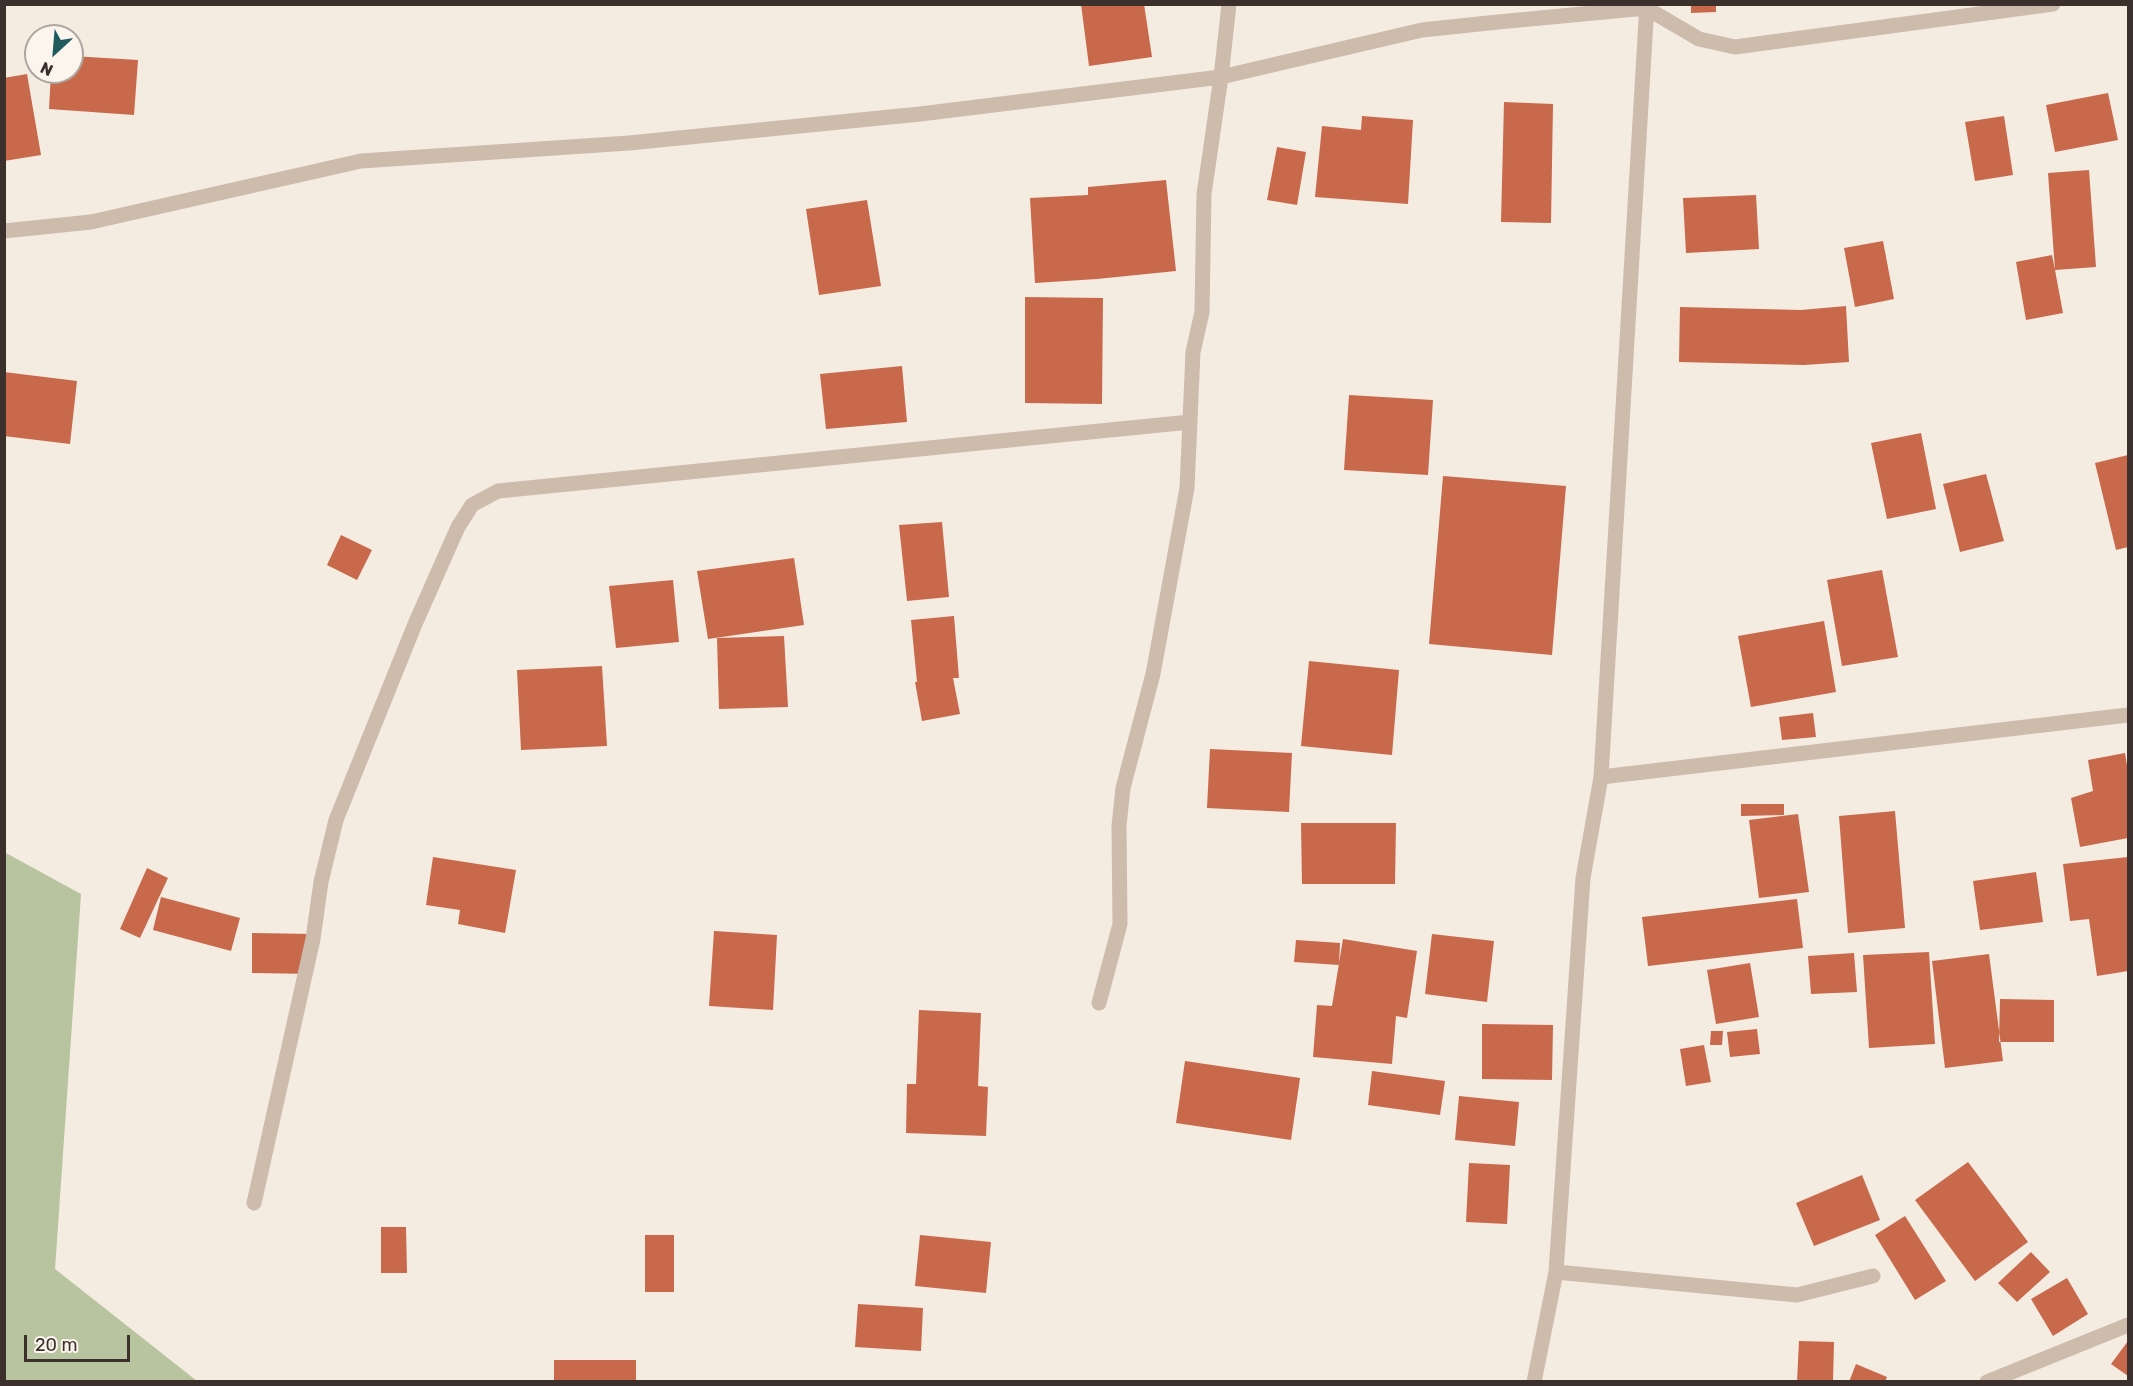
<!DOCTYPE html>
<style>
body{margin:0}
#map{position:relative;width:2133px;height:1386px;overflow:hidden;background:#f4ebe1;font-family:Rubik,sans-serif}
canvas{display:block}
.frame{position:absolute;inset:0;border:6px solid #3b302b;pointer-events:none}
.north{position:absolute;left:24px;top:24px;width:60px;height:60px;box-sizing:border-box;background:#fbf5ee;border:2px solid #aea6a0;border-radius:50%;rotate:206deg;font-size:16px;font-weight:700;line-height:24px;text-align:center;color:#3b302b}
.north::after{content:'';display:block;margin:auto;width:21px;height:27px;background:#1f5a5e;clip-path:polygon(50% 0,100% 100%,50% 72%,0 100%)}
.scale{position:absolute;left:24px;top:1335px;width:106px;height:27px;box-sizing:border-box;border:3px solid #3b302b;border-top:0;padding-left:8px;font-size:18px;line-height:21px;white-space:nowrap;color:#3b302b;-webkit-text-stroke:4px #fbf5ee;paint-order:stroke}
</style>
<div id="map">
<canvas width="2133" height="1386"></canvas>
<div class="frame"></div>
<div class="north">N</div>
<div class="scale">20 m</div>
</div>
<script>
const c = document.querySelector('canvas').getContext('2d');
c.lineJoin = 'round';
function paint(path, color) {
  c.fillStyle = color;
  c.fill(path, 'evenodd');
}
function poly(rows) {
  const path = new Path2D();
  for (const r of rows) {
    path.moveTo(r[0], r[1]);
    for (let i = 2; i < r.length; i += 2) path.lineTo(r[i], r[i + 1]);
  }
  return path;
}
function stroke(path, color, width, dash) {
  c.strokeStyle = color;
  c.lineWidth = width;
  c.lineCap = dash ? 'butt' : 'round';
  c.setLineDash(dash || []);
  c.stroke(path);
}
paint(poly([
 [4,852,81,894,55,1269,197,1381,5,1381]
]), '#b8c4a0');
paint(poly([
 [1081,4,1144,4,1152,57,1089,66],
 [1691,4,1716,4,1716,12,1691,13],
 [72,56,138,60,134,115,49,109,51,72,72,72],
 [27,74,41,155,4,161,4,78],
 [2108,93,2118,140,2055,152,2046,105],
 [1504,102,1553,104,1551,223,1501,222],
 [1362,116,1413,120,1408,204,1315,197,1322,126,1361,130],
 [2004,116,2013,175,1975,181,1965,122],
 [1277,147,1306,152,1297,205,1267,200],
 [2089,170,2096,267,2055,270,2063,313,2026,320,2016,262,2052,255,2055,270,2048,173],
 [1166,180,1176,271,1097,279,1035,283,1030,198,1088,195,1088,187],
 [1756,195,1759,249,1686,253,1683,198],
 [867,200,881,286,819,295,806,209],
 [1883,241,1894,299,1855,307,1844,248],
 [1025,297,1103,298,1102,404,1025,403],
 [1846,306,1849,362,1804,365,1679,362,1680,307,1801,310],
 [902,366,907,422,826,429,820,374],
 [4,372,77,381,70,444,4,436],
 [1349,395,1433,400,1428,475,1344,470],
 [1921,433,1936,509,1887,519,1871,443],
 [2128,455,2128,547,2116,550,2095,463],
 [1986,474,2004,541,1960,552,1943,484],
 [1443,476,1566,486,1552,655,1429,644],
 [942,522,949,597,907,601,899,525],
 [341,535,372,550,357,580,327,565],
 [794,558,804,625,708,639,697,571],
 [1882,570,1898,657,1842,666,1827,580],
 [673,580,679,642,616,648,609,586],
 [954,616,959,678,953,678,960,714,922,721,915,682,917,682,911,620],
 [1824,621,1836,692,1751,707,1738,636],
 [784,636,788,707,719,709,717,638],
 [1309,661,1399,670,1392,755,1301,746],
 [602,666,607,746,521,750,517,670],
 [1813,713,1816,737,1782,740,1779,717],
 [1210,749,1292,753,1289,812,1207,808],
 [2125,753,2128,772,2128,838,2080,847,2071,798,2093,791,2088,760],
 [1741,804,1784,804,1784,815,1741,816],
 [1895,811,1905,928,1848,933,1839,816],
 [1798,814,1809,892,1759,898,1749,820],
 [1301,823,1396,823,1395,884,1302,884],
 [433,857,516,870,505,933,458,924,460,910,426,905],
 [2128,857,2128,971,2097,976,2089,919,2070,921,2063,864],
 [147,868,168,878,140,938,120,929],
 [2036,872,2043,922,1980,930,1973,881],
 [161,897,240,918,231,951,153,930],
 [1797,899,1803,948,1648,966,1642,917],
 [714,931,777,935,773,1010,709,1006],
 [252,933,314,934,313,974,252,973],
 [1432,934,1494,941,1487,1002,1425,994],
 [1343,939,1417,951,1407,1018,1396,1016,1392,1064,1313,1057,1317,1005,1332,1006],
 [1296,940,1340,943,1339,965,1294,962],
 [1929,952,1935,1044,1869,1048,1863,955],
 [1854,953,1857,992,1811,994,1808,956],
 [1989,954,2003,1061,1945,1068,1932,961],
 [1750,963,1759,1017,1716,1024,1707,970],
 [2000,999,2054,1000,2054,1042,1999,1042],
 [919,1010,981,1013,978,1086,988,1087,986,1136,906,1133,907,1084,916,1084],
 [1482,1024,1553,1025,1552,1080,1482,1079],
 [1757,1029,1760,1054,1730,1057,1727,1032],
 [1711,1031,1723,1031,1722,1045,1710,1045],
 [1704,1045,1711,1082,1686,1086,1680,1049],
 [1185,1061,1300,1078,1291,1140,1176,1123],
 [1372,1071,1445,1081,1440,1115,1368,1105],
 [1459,1096,1519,1102,1515,1146,1455,1140],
 [1968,1162,2028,1242,1975,1281,1915,1200],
 [1469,1163,1510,1165,1507,1224,1466,1222],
 [1862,1175,1880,1220,1814,1246,1796,1203],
 [1905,1216,1946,1281,1915,1300,1875,1235],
 [381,1227,406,1227,407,1273,381,1273],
 [645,1235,674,1235,674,1292,645,1292],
 [920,1235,991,1242,986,1293,915,1286],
 [2031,1252,2050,1272,2017,1302,1998,1283],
 [2067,1278,2088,1314,2053,1336,2031,1299],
 [858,1304,923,1308,921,1351,855,1347],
 [1799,1341,1834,1342,1833,1382,1797,1382],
 [2128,1341,2128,1376,2111,1364],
 [554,1360,636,1360,636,1382,554,1382],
 [1856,1364,1887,1377,1885,1382,1849,1382]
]), '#c8694b');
stroke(poly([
 [4,231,91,222,361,161,629,143,920,114,1221,77,1422,30,1498,22,1646,8,1699,39,1735,47,2053,4],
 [1601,777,2128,715],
 [1099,1003,1120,924,1119,826,1123,788,1153,674,1187,488,1193,352,1202,312,1204,194,1221,77,1229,4],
 [254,1203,313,939,321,882,336,820,415,624,458,527,472,505,498,491,1190,422],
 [1556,1272,1797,1295,1873,1276],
 [1534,1382,1556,1272,1583,878,1601,777,1647,4],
 [1987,1382,2128,1325]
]), '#cdbbac', 15);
</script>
